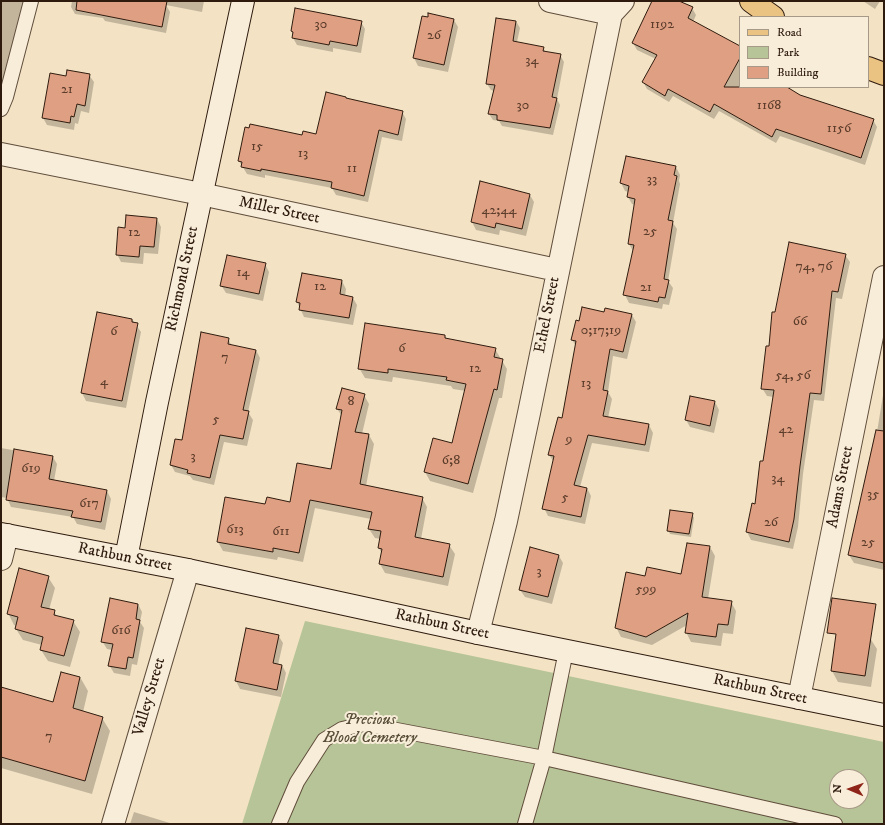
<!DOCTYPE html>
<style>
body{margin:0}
#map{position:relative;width:885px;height:825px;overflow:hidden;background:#f3e3c4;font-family:"IM FELL DW Pica",serif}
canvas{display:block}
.frame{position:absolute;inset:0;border:2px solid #2f1b0e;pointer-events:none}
.legend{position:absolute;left:739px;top:16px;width:130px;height:72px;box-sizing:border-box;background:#f7edd9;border:1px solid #a79988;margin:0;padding:5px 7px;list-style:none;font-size:12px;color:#2f1b0e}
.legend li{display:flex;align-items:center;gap:8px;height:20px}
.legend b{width:20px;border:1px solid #a79988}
.north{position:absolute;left:829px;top:769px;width:40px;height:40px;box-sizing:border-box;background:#f7edd9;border:1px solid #a79988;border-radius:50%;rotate:272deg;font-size:11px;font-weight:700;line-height:16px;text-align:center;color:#2f1b0e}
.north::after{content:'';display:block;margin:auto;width:14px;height:18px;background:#8f2418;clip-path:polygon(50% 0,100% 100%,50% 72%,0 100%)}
</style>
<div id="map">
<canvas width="885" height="825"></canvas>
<div class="frame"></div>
<ul class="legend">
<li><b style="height:5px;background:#eac282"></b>Road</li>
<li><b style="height:11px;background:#b7c497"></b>Park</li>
<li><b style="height:11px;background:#df9f82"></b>Building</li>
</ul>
<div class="north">N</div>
</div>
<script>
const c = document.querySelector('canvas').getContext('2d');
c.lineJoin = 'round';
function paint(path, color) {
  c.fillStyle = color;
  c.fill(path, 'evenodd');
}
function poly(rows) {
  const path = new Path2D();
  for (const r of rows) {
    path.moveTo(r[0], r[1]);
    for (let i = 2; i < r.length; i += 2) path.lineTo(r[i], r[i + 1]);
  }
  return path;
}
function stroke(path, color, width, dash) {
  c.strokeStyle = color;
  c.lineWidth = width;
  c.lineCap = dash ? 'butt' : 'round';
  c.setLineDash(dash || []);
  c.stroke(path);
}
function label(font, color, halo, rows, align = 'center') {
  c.font = font + ' "IM FELL DW Pica",serif';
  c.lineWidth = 4;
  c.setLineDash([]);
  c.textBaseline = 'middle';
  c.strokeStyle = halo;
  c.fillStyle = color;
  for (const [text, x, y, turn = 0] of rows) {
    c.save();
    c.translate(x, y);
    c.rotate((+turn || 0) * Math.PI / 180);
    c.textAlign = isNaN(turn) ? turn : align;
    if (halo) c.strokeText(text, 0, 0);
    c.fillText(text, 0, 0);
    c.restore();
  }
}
paint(poly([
 [305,621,884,742,884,824,242,824],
 [837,777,861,777,861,801,837,801]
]), '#b7c497');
paint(poly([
 [1,1,36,1,1,95],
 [72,1,204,1,202,12,166,5,170,12,166,33,105,21,103,18,75,14,71,7],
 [653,1,677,1,692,8,696,15,693,22,740,47,740,87,785,87,800,95,873,120,877,127,865,165,780,136,776,143,719,111,714,119,673,96,669,102,647,89,643,82,656,59,637,50,633,43],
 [863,1,880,1,875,9],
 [428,18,454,20,458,27,448,72,418,66,414,58],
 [516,21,520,28,517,42,543,48,546,52,560,55,564,62,557,99,560,105,553,135,502,126,499,121,493,120,489,114,494,91,491,90,487,84],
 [361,22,365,29,361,53,333,48,333,52,297,45,293,38,292,31],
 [89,75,94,82,89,113,81,111,78,124,75,123,74,130,47,125,43,118,67,77],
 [346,99,402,112,406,119,402,141,382,137,368,202,336,195,332,188,265,175,265,178,247,174,239,161,303,136,316,135],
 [626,157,676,167,680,175,679,181,680,184,673,223,677,229,668,281,673,288,669,305,663,304,662,309,629,303,625,295,633,251,629,244,635,205,632,204,628,197,629,192,625,191,621,183],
 [530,195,534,202,526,236,500,230,499,235,476,230,472,222],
 [157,219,161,227,158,254,144,253,143,264,121,262,117,254,126,229],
 [845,255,850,262,842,299,836,298,824,401,814,400,803,474,798,527,793,549,751,540,747,532,753,504,756,505,774,397,767,396,762,388,776,313],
 [265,264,269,272,263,301,226,293,221,285],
 [342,281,346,289,345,296,353,298,357,305,353,325,304,317,297,302],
 [605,313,632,315,636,322,627,359,613,356,608,392,612,399,608,418,649,425,653,433,649,452,592,443,580,487,587,488,591,496,585,524,548,516,544,508,554,462,549,455,563,420,576,346,572,340,580,322],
 [132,319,141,332,126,408,86,401,82,393],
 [445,336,447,339,495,349,507,369,502,398,499,398,473,493,430,481,425,472,434,439,453,444,466,391,453,389,451,386,393,377,392,382,365,378,359,368],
 [228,339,232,346,256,350,260,358,248,412,253,420,247,446,224,442,214,485,193,480,190,476,175,472,171,465],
 [884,389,884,570,854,563,849,555,875,432,877,432],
 [364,395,369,404,362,434,369,435,374,444,366,486,422,498,427,507,421,539,449,545,455,554,448,586,385,573,380,564,382,554,379,548,381,539,375,538,369,529,371,519,315,508,303,562,278,557,277,560,223,551,218,542,266,505,291,503,332,470,342,416,337,409],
 [715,402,719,410,714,433,690,427,686,420],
 [1,448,53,457,57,464,54,481,107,491,111,499,105,530,77,524,73,517,11,507,7,498,1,497],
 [692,514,694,518,691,537,670,534,668,530],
 [710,547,715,556,708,599,731,602,736,611,733,634,723,633,721,646,691,642,686,632,687,625,652,645,621,637,616,627,646,577,682,575],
 [559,556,563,563,552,604,525,597,520,590],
 [48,577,55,588,49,610,54,611,57,617,73,621,80,632,70,667,48,661,41,650,42,645,23,640,16,629,17,626,14,625,8,613],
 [138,604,142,612,140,622,144,628,137,665,132,664,130,676,114,673,109,665,112,650,107,649,102,641],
 [247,629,278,635,283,643,278,665,282,665,286,673,281,697,240,689,236,681],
 [870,638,877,649,871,687,838,682,832,671],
 [80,677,88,691,83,712,102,718,110,731,92,794,1,768,1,688,54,704],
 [134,812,173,824,130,824]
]), '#0003');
const building = poly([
 [77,1,167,1,162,27,76,10,77,1],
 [652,1,679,1,693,7,688,18,740,46,740,58,724,87,787,87,800,95,874,119,861,158,776,129,772,137,714,104,710,112,668,89,665,96,642,82,657,55,632,43,652,1],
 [295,8,362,21,357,46,330,41,329,45,292,38,293,32,291,31,295,8],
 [428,13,454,19,444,65,413,58,422,16,428,17,428,13],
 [496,18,516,21,513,41,544,47,543,51,561,54,552,97,557,98,550,128,497,120,497,115,488,114,495,85,486,84,496,18],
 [67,70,90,74,85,106,77,104,74,117,71,116,70,123,42,118,50,73,66,76,67,70],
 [326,92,346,97,346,98,403,111,398,135,379,130,364,196,331,188,332,182,261,169,261,171,241,167,242,162,238,161,245,127,249,128,250,124,302,135,303,131,316,134,326,92],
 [626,156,676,166,674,175,677,176,668,220,673,221,664,279,669,280,665,298,659,297,658,302,623,295,634,245,628,244,635,199,627,197,629,186,620,183,626,156],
 [480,181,530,194,522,229,496,223,495,228,471,222,480,181],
 [126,215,157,218,154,247,140,246,139,257,116,255,118,227,125,228,126,215],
 [789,242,846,254,838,292,832,291,821,394,810,393,800,466,794,519,789,542,746,532,752,503,755,504,760,461,763,461,774,390,761,389,766,346,769,346,772,312,775,312,789,242],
 [227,255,266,263,259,294,220,286,227,255],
 [302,273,342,280,340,294,353,297,349,318,299,310,300,303,296,302,302,273],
 [582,307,604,312,605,308,632,314,623,352,610,349,603,390,608,391,603,416,649,424,645,445,588,435,574,485,587,488,581,517,542,509,554,456,548,455,558,417,562,418,576,341,571,340,576,320,579,321,582,307],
 [97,312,132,319,132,322,138,323,122,401,81,393,97,312],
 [365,323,445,335,445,338,496,348,494,357,503,359,497,390,494,389,468,484,424,472,433,438,452,443,466,384,446,380,447,377,388,369,388,373,358,369,365,323],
 [201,332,229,338,228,344,256,350,243,410,249,411,243,439,220,435,210,478,187,473,188,470,170,465,175,439,182,440,201,332],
 [342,388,365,394,355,432,369,434,360,484,423,497,415,537,450,544,443,577,379,564,382,549,378,548,381,531,368,529,372,512,310,500,299,553,273,548,273,552,217,542,225,497,265,504,267,497,290,502,297,463,331,469,342,410,336,409,342,388],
 [690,396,715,401,710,426,685,420,690,396],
 [876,430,884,431,884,563,848,555,876,430],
 [14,449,53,456,49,479,107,490,101,522,71,517,73,511,6,500,14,449],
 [670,510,693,513,689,534,667,531,670,510],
 [687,543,710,546,702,597,732,601,728,625,718,624,716,637,685,633,688,613,646,637,615,628,626,572,645,576,647,567,681,574,687,543],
 [530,547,559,555,548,597,519,590,530,547],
 [19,568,49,576,41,607,55,610,54,615,74,620,64,656,40,650,43,637,15,629,18,617,7,614,19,568],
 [110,598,138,604,136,619,140,620,133,658,128,657,126,669,108,666,113,644,101,642,110,598],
 [832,598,876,604,865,676,831,671,836,634,827,633,832,598],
 [246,628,279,635,273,663,282,665,277,690,235,681,246,628],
 [61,672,80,677,73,708,103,717,85,781,1,757,1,687,53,702,61,672]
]);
paint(building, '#df9f82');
stroke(building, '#2f1b0e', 1);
const lane = poly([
 [1,109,6,97,31,1],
 [279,824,297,782,324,740,342,729,365,724,544,758,835,824],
 [525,824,544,758,566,651]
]);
const street = poly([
 [550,1,611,14],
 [1,154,201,194,557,270],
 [1,559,7,535],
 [478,633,506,521,529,413,611,14,623,1],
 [799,698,884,277],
 [113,824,188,570]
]);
const secondary = poly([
 [1,534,183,569,478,633,884,715],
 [126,558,157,402,243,1]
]);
const primary = poly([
 [751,1,773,17],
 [868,68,884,74]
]);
stroke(lane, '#604d3c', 16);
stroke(street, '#604d3c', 24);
stroke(secondary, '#2f1b0e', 24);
stroke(primary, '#2f1b0e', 24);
stroke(lane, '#f7edd9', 14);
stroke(street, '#f7edd9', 22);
stroke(secondary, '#f7edd9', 22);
stroke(primary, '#eac282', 22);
label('14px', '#5b3c2b', null, [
 ["30",321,25],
 ["1192",662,25],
 ["26",434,36],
 ["34",532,61],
 ["21",67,90],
 ["30",523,106],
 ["1168",769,106],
 ["1156",839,129],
 ["15",257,147],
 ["13",303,154],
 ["11",352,169],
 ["33",652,180],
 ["42;44",499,211],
 ["25",650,232],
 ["12",134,233],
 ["74, 76",814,267],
 ["14",243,273],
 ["12",320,287],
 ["21",646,288],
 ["66",800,322],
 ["0;17;19",601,331],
 ["6",114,332],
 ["6",402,349],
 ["7",225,358],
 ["12",475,369],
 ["54, 56",793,376],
 ["4",104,382],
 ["13",586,384],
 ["8",351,402],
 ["5",216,420],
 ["42",786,430],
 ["9",569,440],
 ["3",193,457],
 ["6;8",451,461],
 ["619",31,469],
 ["34",778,479],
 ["35",873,495],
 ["5",565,498],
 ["617",89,504],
 ["26",771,523],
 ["613",235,530],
 ["611",281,532],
 ["25",868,543],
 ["3",539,572],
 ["599",646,590],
 ["616",121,631],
 ["7",49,737]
]);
label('16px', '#2f1b0e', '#f7edd9', [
 ["Miller Street",279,211,12],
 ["Richmond Street",183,279,-78],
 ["Ethel Street",548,315,-79],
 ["Adams Street",841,487,-79],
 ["Rathbun Street",125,558,11],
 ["Rathbun Street",442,625,12],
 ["Rathbun Street",760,690,12],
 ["Valley Street",150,697,-74]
]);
label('italic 16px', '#584e37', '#f7edd9', [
 ["Precious",370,721],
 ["Blood Cemetery",370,739]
]);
</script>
